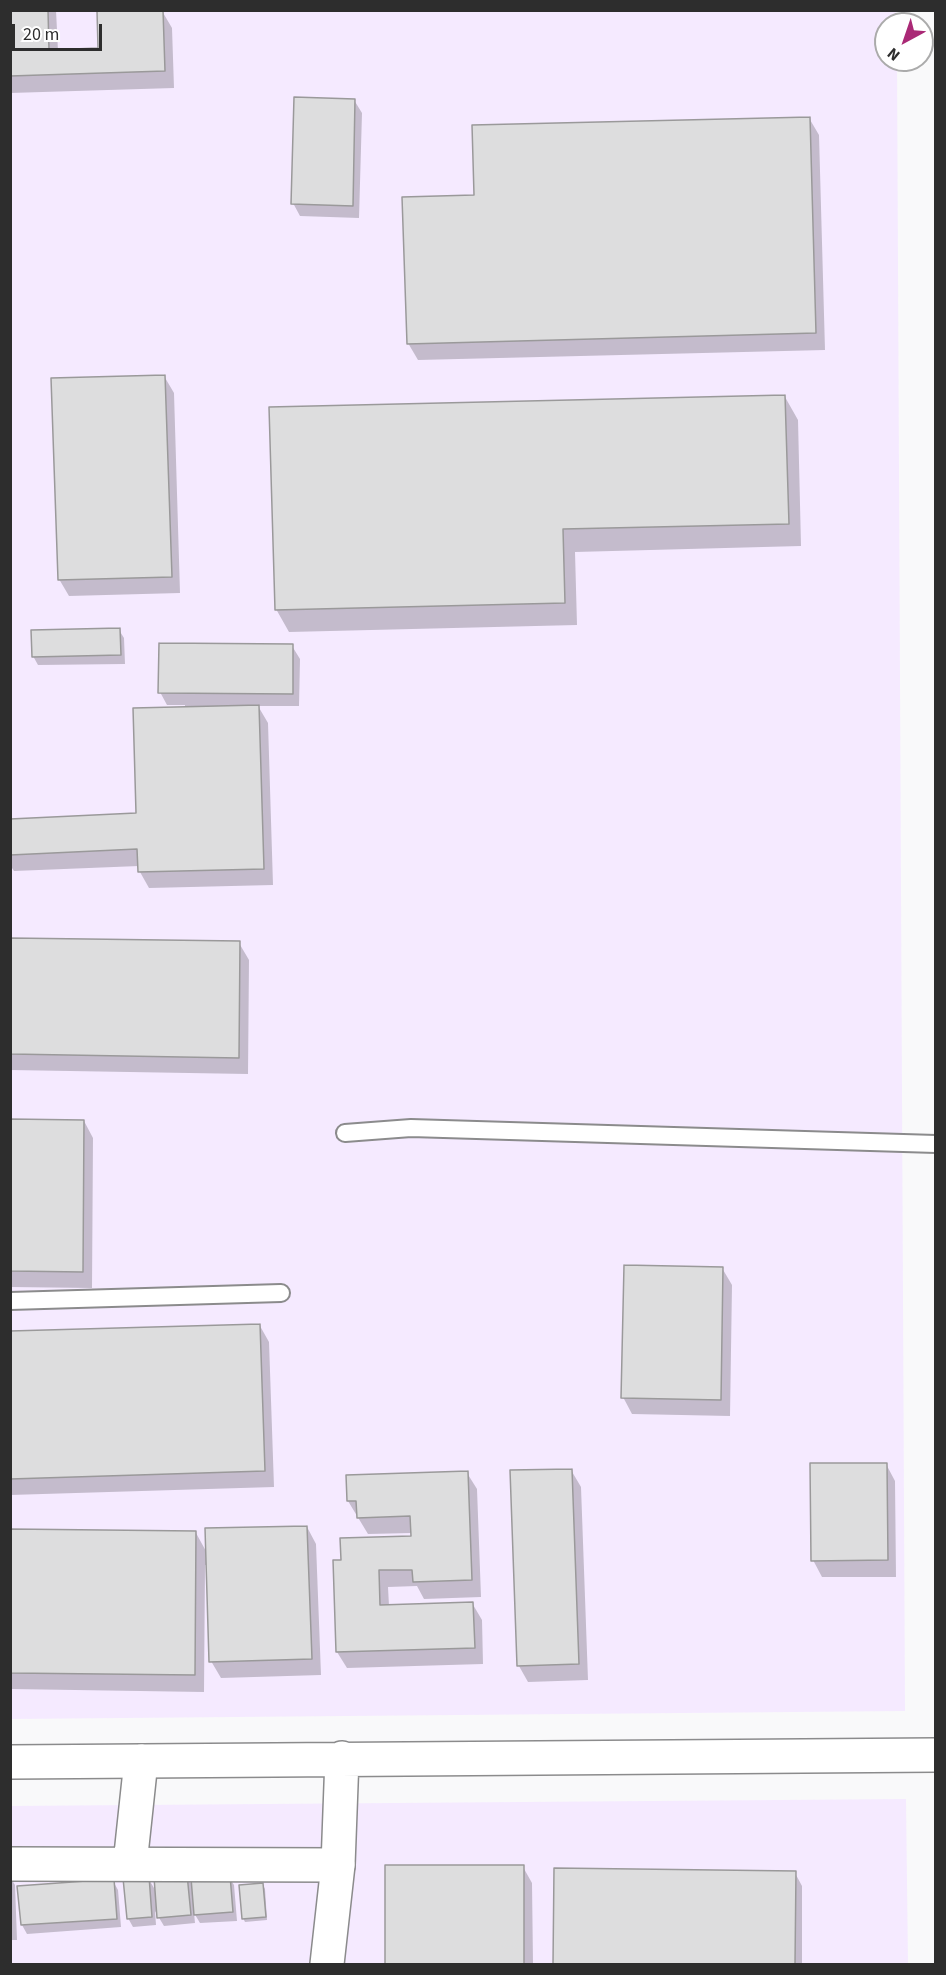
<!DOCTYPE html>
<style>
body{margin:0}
#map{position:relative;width:946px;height:1975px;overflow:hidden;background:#f9f9fa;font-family:"Source Sans 3",sans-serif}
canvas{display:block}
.frame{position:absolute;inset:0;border:12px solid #2d2d2d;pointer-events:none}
.north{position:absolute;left:874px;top:12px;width:60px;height:60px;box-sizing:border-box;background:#fff;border:2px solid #ababab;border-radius:50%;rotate:220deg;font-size:16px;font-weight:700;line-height:24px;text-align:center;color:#2d2d2d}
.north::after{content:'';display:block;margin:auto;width:21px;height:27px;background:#aa2976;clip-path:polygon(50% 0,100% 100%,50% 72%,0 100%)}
.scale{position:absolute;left:12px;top:24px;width:90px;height:27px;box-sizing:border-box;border:3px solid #2d2d2d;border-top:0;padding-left:8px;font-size:18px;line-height:21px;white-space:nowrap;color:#2d2d2d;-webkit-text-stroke:4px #fff;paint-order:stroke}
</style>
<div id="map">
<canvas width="946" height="1975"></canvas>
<div class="frame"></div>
<div class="north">N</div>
<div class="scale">20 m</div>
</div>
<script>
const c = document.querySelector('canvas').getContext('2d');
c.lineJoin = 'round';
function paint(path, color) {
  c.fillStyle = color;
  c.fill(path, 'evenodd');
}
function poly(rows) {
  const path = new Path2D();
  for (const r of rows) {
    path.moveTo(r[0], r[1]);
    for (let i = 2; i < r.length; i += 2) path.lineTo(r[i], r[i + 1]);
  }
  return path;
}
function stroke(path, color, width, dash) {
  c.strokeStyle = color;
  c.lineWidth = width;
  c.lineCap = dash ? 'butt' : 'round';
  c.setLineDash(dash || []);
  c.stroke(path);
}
paint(poly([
 [10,11,896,11,896,24,886,24,886,60,897,60,905,1711,11,1719],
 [906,1799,908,1964,11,1964,10,1806]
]), '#f5eaff');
paint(poly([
 [10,10,56,10,58,51,100,49,162,11,172,28,174,88,10,93],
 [354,100,362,113,359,218,300,216,293,203],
 [809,118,819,135,825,350,418,360,408,343,476,196],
 [164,376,174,393,180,593,69,596,59,579],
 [785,397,798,420,801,546,575,552,577,625,289,632,276,609],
 [119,630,124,638,125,664,38,665,33,656],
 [292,646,300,659,299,706,258,706,268,723,273,885,149,888,140,872,139,866,14,871,10,865,10,820,138,815,185,708,185,705,167,705,160,692],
 [10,939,239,943,249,960,248,1074,10,1070],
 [10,1120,84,1121,93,1138,92,1288,10,1287],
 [722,1268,732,1285,730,1416,632,1414,623,1397],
 [260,1326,269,1342,274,1487,10,1495,10,1333],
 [886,1464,895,1481,896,1577,822,1577,813,1560],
 [571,1470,581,1487,588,1680,528,1682,519,1666],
 [467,1473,477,1489,481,1597,424,1599,417,1586,388,1587,389,1606,472,1603,482,1620,483,1664,347,1668,337,1652,343,1561,412,1538,412,1533,368,1534,348,1501],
 [307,1527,316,1544,321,1675,221,1678,211,1661,208,1565,205,1565,204,1692,10,1689,10,1530,196,1533,207,1553],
 [386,1867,523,1867,532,1883,533,1964,387,1964],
 [555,1869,795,1873,802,1886,802,1964,554,1964],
 [187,1876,193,1887,229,1877,234,1885,237,1921,200,1923,194,1913,195,1923,164,1926,155,1911,156,1925,133,1927,128,1918,148,1878,157,1893],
 [10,1877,15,1885,17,1940,10,1940],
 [113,1881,118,1890,121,1927,27,1934,22,1925,19,1887],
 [263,1885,265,1889,267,1920,245,1922,243,1918]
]), '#0003');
const building = poly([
 [10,10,48,10,49,50,98,48,97,11,163,10,165,71,10,76,10,10],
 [294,97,355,99,353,206,291,204,294,97],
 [810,117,816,333,407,344,402,197,474,195,472,125,810,117],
 [165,375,172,577,58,580,51,378,165,375],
 [785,395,789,524,563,529,565,603,275,610,269,407,785,395],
 [120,628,121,655,32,657,31,630,120,628],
 [159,643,293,644,293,694,158,693,159,643],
 [259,705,264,869,138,872,137,849,10,855,10,819,136,813,133,708,259,705],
 [10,938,240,941,239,1058,10,1054,10,938],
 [10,1119,84,1120,83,1272,10,1271,10,1119],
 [624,1265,723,1267,721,1400,621,1398,624,1265],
 [260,1324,265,1471,10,1479,10,1331,260,1324],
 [810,1463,887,1463,888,1560,811,1561,810,1463],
 [572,1469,579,1664,517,1666,510,1470,572,1469],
 [468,1471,472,1580,413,1582,412,1570,379,1570,380,1605,473,1602,475,1648,336,1652,333,1560,341,1560,340,1538,411,1536,410,1516,357,1518,356,1501,347,1501,346,1475,468,1471],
 [307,1526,312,1659,209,1662,205,1528,307,1526],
 [10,1529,196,1531,195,1675,10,1673,10,1529],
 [385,1865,524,1865,524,1964,385,1964,385,1865],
 [554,1868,796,1871,795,1964,553,1964,554,1868],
 [187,1874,191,1915,157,1918,154,1877,187,1874],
 [230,1875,233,1912,194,1915,191,1878,230,1875],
 [149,1876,152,1917,127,1919,123,1878,149,1876],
 [114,1879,117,1919,21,1925,17,1886,114,1879],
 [263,1883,266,1917,242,1919,239,1885,263,1883]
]);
paint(building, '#ddddde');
stroke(building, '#9a999a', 1.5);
const service = poly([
 [345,1133,411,1128,936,1144],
 [10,1301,281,1293]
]);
const minor = poly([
 [10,1864,338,1865],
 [130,1864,141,1761]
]);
const tertiary = poly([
 [10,1762,936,1755],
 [327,1964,338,1865,342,1758]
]);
stroke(service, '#8b8b8c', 20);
stroke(minor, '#8b8b8c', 36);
stroke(tertiary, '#8b8b8c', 36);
stroke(service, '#fff', 16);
stroke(minor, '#fff', 33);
stroke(tertiary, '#fff', 33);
</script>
